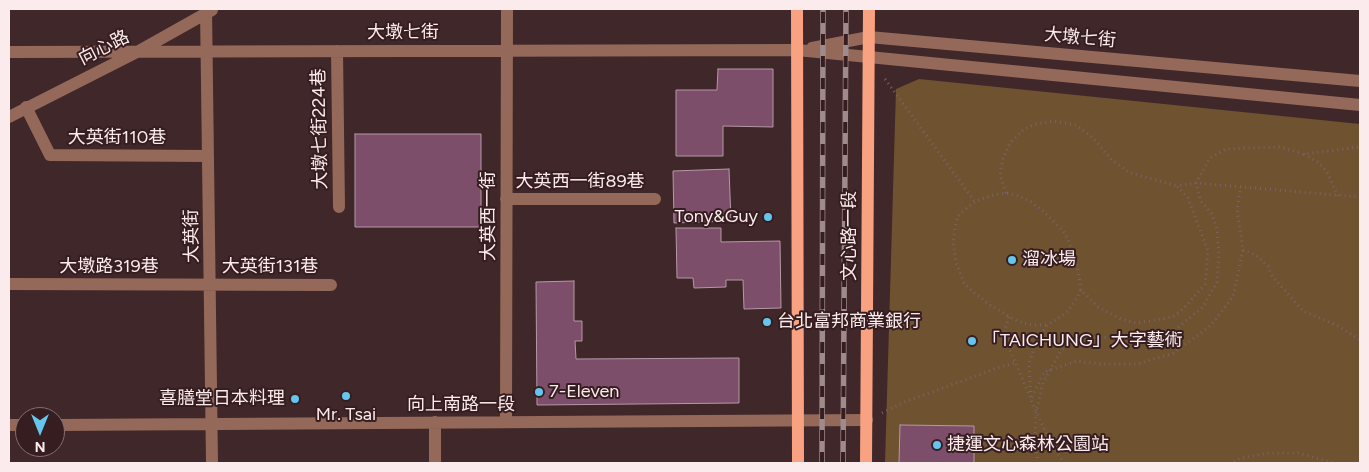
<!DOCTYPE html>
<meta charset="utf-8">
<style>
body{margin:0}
#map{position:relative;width:1369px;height:472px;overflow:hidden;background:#402729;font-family:Figtree,sans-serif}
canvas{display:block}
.frame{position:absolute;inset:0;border:10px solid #fcebec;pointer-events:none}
.north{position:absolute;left:15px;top:407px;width:50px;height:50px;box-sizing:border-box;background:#351d20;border:1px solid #856f72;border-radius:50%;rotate:180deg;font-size:14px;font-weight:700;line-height:20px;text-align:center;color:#fcebec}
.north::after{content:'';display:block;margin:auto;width:18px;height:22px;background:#65c5ee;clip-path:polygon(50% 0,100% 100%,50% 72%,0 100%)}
</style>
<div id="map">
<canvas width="1369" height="472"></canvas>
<div class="frame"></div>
<div class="north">N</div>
</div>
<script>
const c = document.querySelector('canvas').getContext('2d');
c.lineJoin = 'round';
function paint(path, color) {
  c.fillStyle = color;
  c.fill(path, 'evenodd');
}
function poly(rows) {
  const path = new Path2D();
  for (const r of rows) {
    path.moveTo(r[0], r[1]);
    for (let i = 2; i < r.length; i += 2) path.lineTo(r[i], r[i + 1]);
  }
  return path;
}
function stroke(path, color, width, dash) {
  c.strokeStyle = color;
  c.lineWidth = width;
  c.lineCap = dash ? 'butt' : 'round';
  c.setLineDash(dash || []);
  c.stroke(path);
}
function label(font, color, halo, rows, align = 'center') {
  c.font = font + ' Figtree,"Noto Sans TC",sans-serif';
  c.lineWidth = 4;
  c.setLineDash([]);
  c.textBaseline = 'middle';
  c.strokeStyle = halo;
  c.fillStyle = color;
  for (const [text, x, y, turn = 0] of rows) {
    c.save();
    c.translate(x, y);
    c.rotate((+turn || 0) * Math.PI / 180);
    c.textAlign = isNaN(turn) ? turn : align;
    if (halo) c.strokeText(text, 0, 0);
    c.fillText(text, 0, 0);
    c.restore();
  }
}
paint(poly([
 [919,79,1360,124,1360,463,885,463,896,89]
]), '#6f522f');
const building = poly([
 [718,69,773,69,773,127,723,126,723,156,676,156,676,90,717,90,718,69],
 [355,134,481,134,481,227,355,227,355,134],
 [729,169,731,221,674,223,673,171,729,169],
 [676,228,721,228,721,242,780,241,781,308,744,309,743,280,726,280,726,287,694,288,693,278,677,278,676,228],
 [574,281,574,321,582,321,582,341,575,341,576,359,739,358,739,403,537,405,536,282,574,281],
 [900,425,974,426,974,463,899,463,900,425]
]);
paint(building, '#7c4e69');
stroke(building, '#b599a8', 1);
stroke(poly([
 [885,79,975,202],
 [1304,154,1318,162,1327,172,1338,196],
 [1006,193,1000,175,1003,158,1010,143,1023,130,1035,124,1055,121,1076,125,1093,138,1111,159,1130,173,1177,186],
 [1243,250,1256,255,1268,266,1272,276,1303,311,1338,326,1360,340],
 [1009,317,1005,329,1006,341,1030,397],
 [1046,325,1032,325,1017,321,990,305,972,291,964,283,956,263,953,240,955,227,958,216,968,207,980,199,994,195,1006,193,1019,196,1031,202,1043,211,1063,231,1068,239,1078,270,1081,290],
 [1032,397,1044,372,1077,361,1102,364,1138,364,1174,353,1210,326,1233,297,1243,250,1237,209,1241,187],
 [882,413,902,403,1000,367,1014,363],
 [1038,463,1035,443,1036,413,1043,383,1060,352,1071,343,1087,338,1128,337,1163,333,1176,329,1203,307,1217,282,1219,253,1217,229,1212,214,1201,201,1196,183,1210,158,1226,149,1280,147,1303,154,1360,147],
 [1065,463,1052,446,1031,400,1029,364,1036,342,1047,325,1065,314,1074,303,1081,290,1098,307,1121,319,1136,323,1173,317,1184,308,1205,284,1208,251,1188,198,1177,186,1196,183,1360,197],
 [1229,463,1242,458,1268,453,1298,453,1334,463]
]), '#7a6365', 3, [1, 4]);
stroke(poly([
 [206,9,212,463],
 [812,48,869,37,1360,81],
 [337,51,339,207],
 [9,52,797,50,1360,105],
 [26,107,50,155,208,156],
 [9,117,139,51,212,10],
 [506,199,655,199],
 [9,284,331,285],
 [506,422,507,9],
 [9,425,25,425],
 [55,425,867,420],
 [435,463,435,422]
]), '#946959', 12);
stroke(poly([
 [797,9,798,463],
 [866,463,869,9]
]), '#f8a281', 12);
const rail = poly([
 [822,463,823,9],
 [843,463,846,9]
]);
stroke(rail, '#9f8b8c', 5.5);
stroke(rail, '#351d20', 4, [11]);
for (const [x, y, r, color] of [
 [768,217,5,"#65c5ee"],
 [1012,260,5,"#65c5ee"],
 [767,322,5,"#65c5ee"],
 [972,341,5,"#65c5ee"],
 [539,392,5,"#65c5ee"],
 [346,396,5,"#65c5ee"],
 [295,399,5,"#65c5ee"],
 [937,445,5,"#65c5ee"]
]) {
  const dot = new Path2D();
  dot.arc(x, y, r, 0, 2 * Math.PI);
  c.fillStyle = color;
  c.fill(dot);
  stroke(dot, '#351d20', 2);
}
label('18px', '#fcebec', '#351d20', [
 ["大墩七街",403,33],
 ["大墩七街",1080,38,5],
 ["向心路",104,48,-27],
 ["大墩七街224巷",320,129,-91],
 ["大英街110巷",117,138],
 ["大英西一街89巷",580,182],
 ["大英西一街",489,216,-90],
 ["大英街",192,236,-91],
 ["文心路一段",850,236,-90],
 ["大墩路319巷",109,267],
 ["大英街131巷",270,267],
 ["向上南路一段",461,405]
]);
label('18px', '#fcebec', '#351d20', [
 ["Tony&Guy",758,217,"right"],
 ["溜冰場",1022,260],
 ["台北富邦商業銀行",777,322],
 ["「TAICHUNG」大字藝術",982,341],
 ["7-Eleven",549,392],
 ["喜膳堂日本料理",285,399,"right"],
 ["Mr. Tsai",346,415,"center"],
 ["捷運文心森林公園站",947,445]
], 'left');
</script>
